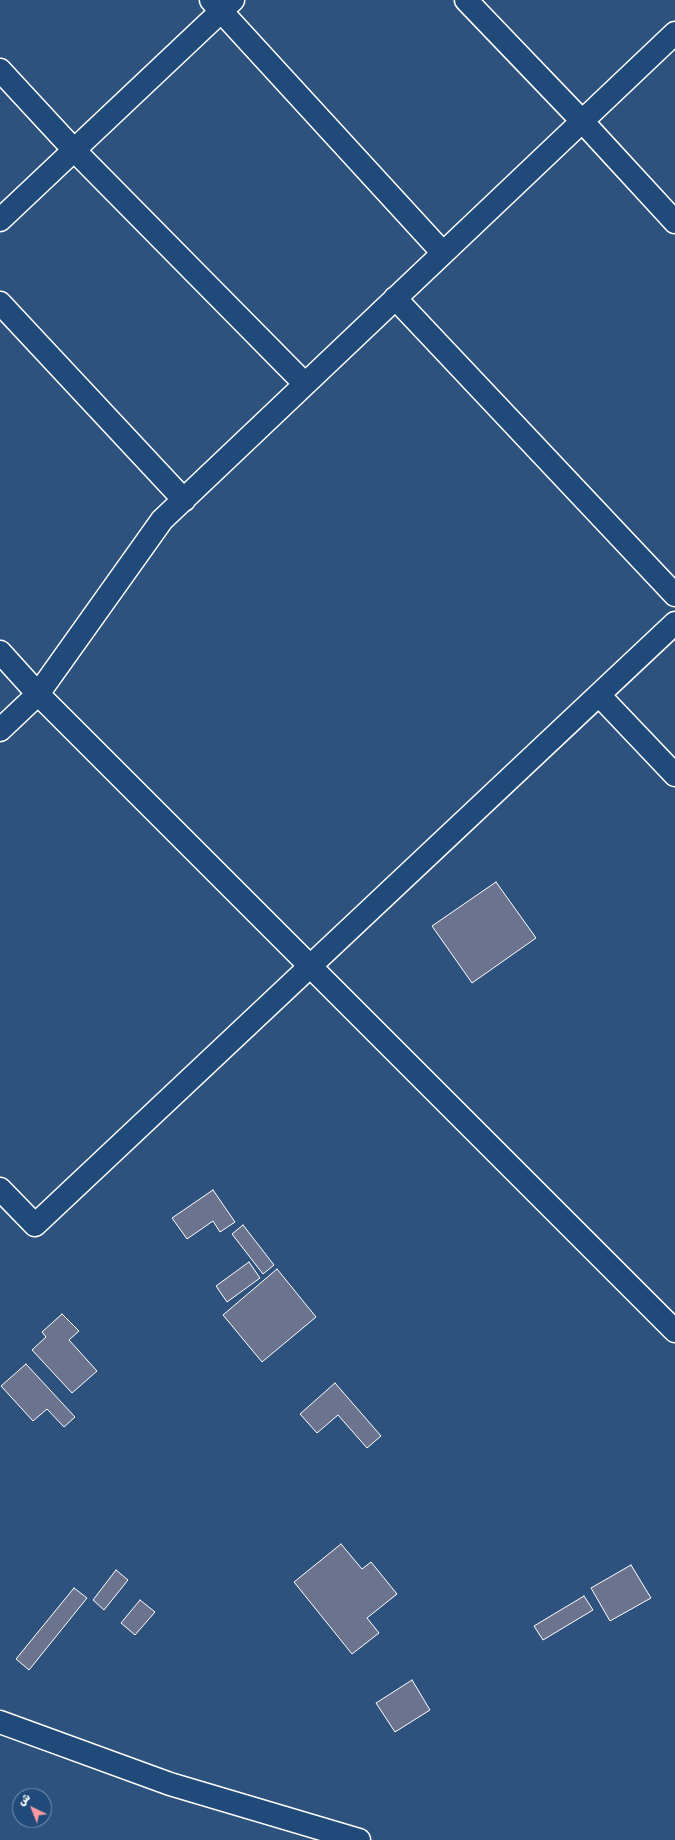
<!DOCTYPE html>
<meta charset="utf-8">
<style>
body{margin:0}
#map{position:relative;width:675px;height:1840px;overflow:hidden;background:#2e527e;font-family:Kalam,"Playpen Sans Arabic",sans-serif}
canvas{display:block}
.north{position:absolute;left:12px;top:1788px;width:40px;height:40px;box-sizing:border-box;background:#1f4a7a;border:1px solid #7992af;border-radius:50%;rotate:317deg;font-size:11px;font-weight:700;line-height:16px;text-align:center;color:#fff}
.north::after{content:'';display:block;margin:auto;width:14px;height:18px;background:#ff9aa2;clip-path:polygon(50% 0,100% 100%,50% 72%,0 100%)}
</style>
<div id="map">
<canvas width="675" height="1840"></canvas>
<div class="north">ش</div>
</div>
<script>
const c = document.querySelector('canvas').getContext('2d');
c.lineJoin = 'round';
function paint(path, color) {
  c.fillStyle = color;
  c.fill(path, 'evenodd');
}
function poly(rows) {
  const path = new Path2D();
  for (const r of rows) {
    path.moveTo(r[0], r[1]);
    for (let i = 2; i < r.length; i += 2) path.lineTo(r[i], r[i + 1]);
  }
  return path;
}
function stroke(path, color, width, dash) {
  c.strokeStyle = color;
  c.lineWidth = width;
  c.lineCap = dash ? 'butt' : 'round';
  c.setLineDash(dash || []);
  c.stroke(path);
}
const building = poly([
 [496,882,536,938,472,983,432,926,496,882],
 [213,1190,235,1222,220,1232,213,1221,187,1239,172,1218,213,1190],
 [243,1225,274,1265,263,1274,232,1234,243,1225],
 [249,1262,260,1278,227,1302,216,1286,249,1262],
 [277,1269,316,1317,262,1362,223,1315,277,1269],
 [62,1314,79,1331,69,1340,97,1371,72,1393,32,1350,46,1337,42,1332,62,1314],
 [26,1364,75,1417,64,1427,47,1409,33,1421,1,1386,26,1364],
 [335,1383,381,1436,367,1448,338,1415,317,1433,300,1414,335,1383],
 [341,1544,362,1569,371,1562,397,1594,367,1618,379,1633,352,1654,294,1582,341,1544],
 [631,1565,651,1598,610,1621,591,1588,631,1565],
 [116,1570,128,1580,104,1610,93,1600,116,1570],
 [74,1588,87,1598,29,1670,16,1659,74,1588],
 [584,1596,593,1610,543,1640,534,1626,584,1596],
 [140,1600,155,1612,135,1635,121,1623,140,1600],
 [412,1680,430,1710,395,1732,376,1703,412,1680]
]);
paint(building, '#6b738e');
stroke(building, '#fff', 1);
const minor = poly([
 [211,0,443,253],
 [466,0,582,121,675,222],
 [0,70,74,150,305,384],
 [0,220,233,0],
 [395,298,675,595],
 [0,303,184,500],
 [0,652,38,694,675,1331],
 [599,695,675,775],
 [0,730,38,694,162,520,675,33],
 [0,1189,35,1225,675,623],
 [0,1722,170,1784,359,1840]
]);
stroke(minor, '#fff', 25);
stroke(minor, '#1f4a7a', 22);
</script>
